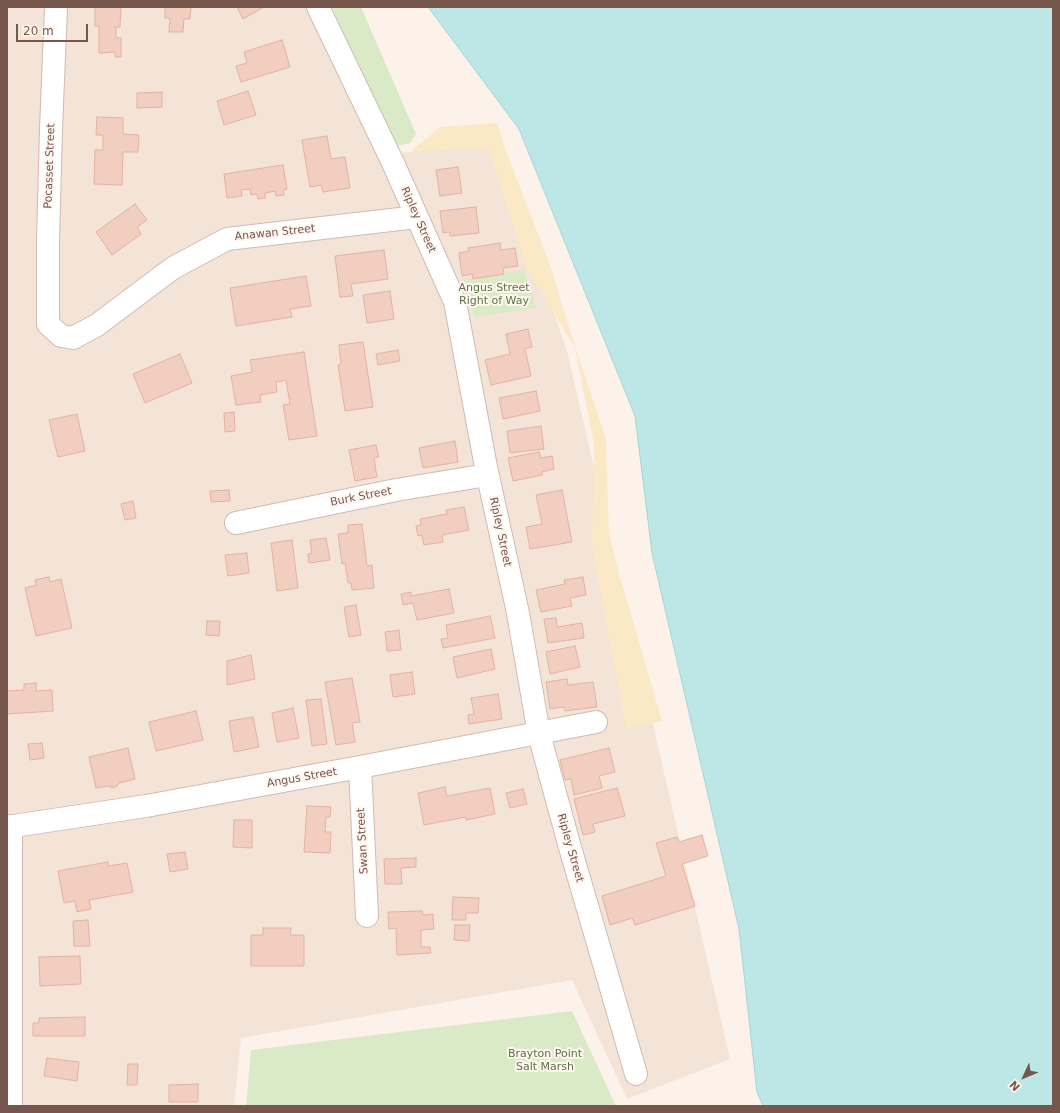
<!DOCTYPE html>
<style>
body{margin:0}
#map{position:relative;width:1060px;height:1113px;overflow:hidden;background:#fcf2e9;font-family:"DejaVu Sans",sans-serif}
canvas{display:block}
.frame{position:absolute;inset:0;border:8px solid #77564c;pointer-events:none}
.north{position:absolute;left:1004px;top:1057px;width:40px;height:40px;-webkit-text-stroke:3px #fff7f0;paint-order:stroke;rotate:226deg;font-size:11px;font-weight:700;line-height:16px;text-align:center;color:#77564c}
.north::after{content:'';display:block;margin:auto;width:14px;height:18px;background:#77564c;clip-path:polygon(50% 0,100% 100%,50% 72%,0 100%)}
.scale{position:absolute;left:16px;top:24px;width:72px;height:18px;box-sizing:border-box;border:2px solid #77564c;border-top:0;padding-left:5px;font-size:12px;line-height:14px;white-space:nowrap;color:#77564c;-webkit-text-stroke:3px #fff7f0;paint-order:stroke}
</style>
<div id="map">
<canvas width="1060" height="1113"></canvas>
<div class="frame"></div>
<div class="north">N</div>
<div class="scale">20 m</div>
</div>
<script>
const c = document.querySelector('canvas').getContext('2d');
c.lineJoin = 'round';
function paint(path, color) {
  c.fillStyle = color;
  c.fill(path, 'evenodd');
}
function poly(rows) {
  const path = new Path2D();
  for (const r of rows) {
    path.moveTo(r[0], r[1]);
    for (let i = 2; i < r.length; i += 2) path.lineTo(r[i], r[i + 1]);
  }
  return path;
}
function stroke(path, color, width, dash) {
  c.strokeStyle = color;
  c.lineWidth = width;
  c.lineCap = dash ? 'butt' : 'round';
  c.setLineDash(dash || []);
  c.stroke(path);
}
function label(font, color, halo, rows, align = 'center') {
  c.font = font + ' "DejaVu Sans",sans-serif';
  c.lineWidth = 4;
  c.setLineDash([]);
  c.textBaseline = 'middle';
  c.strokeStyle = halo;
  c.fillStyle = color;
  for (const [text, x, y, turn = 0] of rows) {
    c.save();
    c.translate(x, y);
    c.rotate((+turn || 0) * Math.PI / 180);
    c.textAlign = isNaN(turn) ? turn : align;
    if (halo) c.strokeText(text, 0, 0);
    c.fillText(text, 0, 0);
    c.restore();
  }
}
paint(poly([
 [7,7,331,7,395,154,494,140,567,351,730,1059,627,1099,572,980,241,1038,234,1106,7,1106]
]), '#f4e3d7');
paint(poly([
 [332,7,361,7,416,134,410,143,393,147],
 [524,270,536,308,474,317,463,279],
 [572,1011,616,1106,246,1106,251,1050]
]), '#daeac7');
paint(poly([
 [497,123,505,149,549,262,574,343,606,439,609,539,662,721,626,729,592,544,594,444,575,348,526,267,489,149,411,151,440,127]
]), '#fbe8c5');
const water = poly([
 [428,7,1053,7,1053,1106,763,1106,757,1092,739,929,652,553,635,416,519,129,428,7]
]);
paint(water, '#bde6e6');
stroke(water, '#a3d6d8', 1);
const building = poly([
 [95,7,121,7,120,27,116,27,116,38,121,38,121,57,115,57,115,52,99,53,99,26,95,26,95,7],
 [165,7,191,7,190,19,184,19,183,32,169,32,170,18,165,18,165,7],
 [237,7,264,7,243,19,237,7],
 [282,40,290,67,241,82,236,66,247,63,244,52,282,40],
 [248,91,256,115,224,125,217,101,248,91],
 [162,92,162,107,137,108,137,93,162,92],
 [97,117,123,118,123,134,139,135,138,152,123,152,122,185,94,184,95,150,103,150,103,135,96,135,97,117],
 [327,136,331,159,345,157,350,188,323,192,321,185,310,187,302,140,327,136],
 [283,165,287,189,283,190,284,195,276,196,275,191,265,193,265,198,258,199,257,194,251,195,250,189,241,190,242,196,227,198,224,174,283,165],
 [458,167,462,193,440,196,436,170,458,167],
 [135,204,147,220,137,227,141,234,112,255,96,232,135,204],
 [476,207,479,233,450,236,450,232,443,233,440,211,476,207],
 [500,243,501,250,515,248,518,266,503,268,504,274,473,279,472,274,462,276,459,253,469,251,468,248,500,243],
 [384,250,388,279,351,284,353,296,340,297,335,256,384,250],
 [306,276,311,306,290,309,292,317,236,326,230,288,306,276],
 [390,291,394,319,367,323,363,295,390,291],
 [528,329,532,347,525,349,531,376,491,385,485,360,510,354,506,334,528,329],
 [363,342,373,407,345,411,338,365,341,364,339,345,363,342],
 [398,350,400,361,378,365,376,354,398,350],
 [304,352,317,436,289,440,283,405,290,404,286,380,276,382,277,392,260,395,261,402,236,405,231,376,252,372,250,360,304,352],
 [180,354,192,383,145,403,133,374,180,354],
 [536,391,540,411,503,419,499,398,536,391],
 [234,412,235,431,225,432,224,413,234,412],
 [77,414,85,451,58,457,49,420,77,414],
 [541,426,544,449,510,453,507,431,541,426],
 [455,441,458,462,423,468,419,448,455,441],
 [376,445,379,457,374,458,377,477,355,481,349,450,376,445],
 [539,452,541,458,552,456,554,469,542,472,542,475,513,481,508,458,539,452],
 [229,490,230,501,211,502,210,491,229,490],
 [562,490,572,542,530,549,526,527,542,524,536,495,562,490],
 [133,501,136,518,125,520,121,504,133,501],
 [464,507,469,530,442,535,443,542,424,545,422,535,418,536,416,526,421,525,420,519,447,514,446,510,464,507],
 [362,524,367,566,372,565,374,588,352,590,351,583,348,583,345,563,342,564,338,534,348,533,348,525,362,524],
 [326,538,330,560,309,563,308,554,312,553,310,540,326,538],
 [292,540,298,588,277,591,271,543,292,540],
 [247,553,249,573,228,576,225,555,247,553],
 [49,577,50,582,61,579,72,628,36,636,25,588,36,585,35,580,49,577],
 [583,577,586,595,570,598,572,606,541,612,536,590,565,584,564,580,583,577],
 [449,589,454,613,417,620,413,603,403,605,401,594,411,592,411,596,449,589],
 [356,605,361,635,349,637,344,607,356,605],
 [490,616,495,638,443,648,441,639,448,638,446,625,490,616],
 [556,618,557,627,582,623,584,638,548,643,544,619,556,618],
 [207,621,220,621,219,636,206,635,207,621],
 [399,630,401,650,387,651,385,632,399,630],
 [575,646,580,667,550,674,546,652,575,646],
 [491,649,495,669,457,678,453,657,491,649],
 [251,655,255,679,227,685,227,661,251,655],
 [412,672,415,694,393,697,390,675,412,672],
 [352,678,360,722,352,723,355,742,336,745,325,682,352,678],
 [567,679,568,685,593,682,597,707,565,711,564,707,550,709,546,682,567,679],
 [36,683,36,691,52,690,53,711,7,714,7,691,24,690,24,684,36,683],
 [498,694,502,719,469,724,468,715,474,714,471,698,498,694],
 [321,699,327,744,312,746,306,700,321,699],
 [293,708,299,738,277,742,272,713,293,708],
 [196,711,203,740,156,751,149,722,196,711],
 [253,717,259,747,234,752,229,721,253,717],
 [42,743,44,758,30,760,28,744,42,743],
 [128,748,135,779,119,783,117,786,112,788,108,786,96,788,89,757,128,748],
 [609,748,615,772,599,776,602,788,574,795,571,779,565,780,560,760,609,748],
 [445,787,447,796,490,788,495,814,466,820,466,817,424,825,418,793,445,787],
 [617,788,625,816,593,824,595,832,583,835,574,799,617,788],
 [523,789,527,804,510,808,506,793,523,789],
 [307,806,331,807,330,817,326,817,325,832,331,832,330,853,304,852,307,806],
 [234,820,252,820,252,848,233,847,234,820],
 [702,835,708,856,682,864,695,906,635,925,632,918,610,925,602,896,666,876,656,843,677,837,679,842,702,835],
 [185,852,188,869,170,872,167,854,185,852],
 [416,858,416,867,401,868,402,884,385,884,384,859,416,858],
 [108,862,108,866,127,863,133,892,89,900,91,909,77,912,75,901,64,903,58,871,108,862],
 [453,897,479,898,478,913,466,913,466,920,452,920,453,897],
 [422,911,423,915,433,914,434,929,421,930,421,947,430,947,431,953,397,955,396,928,389,929,388,912,422,911],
 [88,920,90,946,74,946,73,921,88,920],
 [455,925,470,925,469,941,454,940,455,925],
 [263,928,291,928,290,935,304,935,304,966,251,966,251,935,263,935,263,928],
 [80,956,81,984,40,986,39,957,80,956],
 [85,1017,85,1036,33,1036,33,1023,39,1023,39,1018,85,1017],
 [47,1058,79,1062,77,1081,44,1076,47,1058],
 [128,1064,138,1064,137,1085,127,1085,128,1064],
 [198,1084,198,1102,169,1102,169,1085,198,1084]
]);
paint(building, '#f2cec1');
stroke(building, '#e4b2a1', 1);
const minor = poly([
 [56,7,51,129,48,242,48,324,61,336,73,338,97,325,173,268,227,239,417,217],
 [318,7,393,163,455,302,486,467,518,613,539,734,569,844,636,1074],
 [236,523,396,490,487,475],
 [360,767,367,916],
 [11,826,11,1106],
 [7,827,146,806,360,767,596,722]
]);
stroke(minor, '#d1bbb1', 24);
stroke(minor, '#fff', 22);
label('11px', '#77564c', '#fff7f0', [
 ["Pocasset Street",50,166,-88],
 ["Ripley Street",418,220,66],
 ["Anawan Street",275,233,-6],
 ["Burk Street",361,497,-11],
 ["Ripley Street",500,532,78],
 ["Angus Street",302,778,-10],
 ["Swan Street",363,841,-93],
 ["Ripley Street",570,848,74]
]);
label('11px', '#587641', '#fff7f0', [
 ["Angus Street",494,288],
 ["Right of Way",494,301],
 ["Brayton Point",545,1054],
 ["Salt Marsh",545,1067]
]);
</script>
